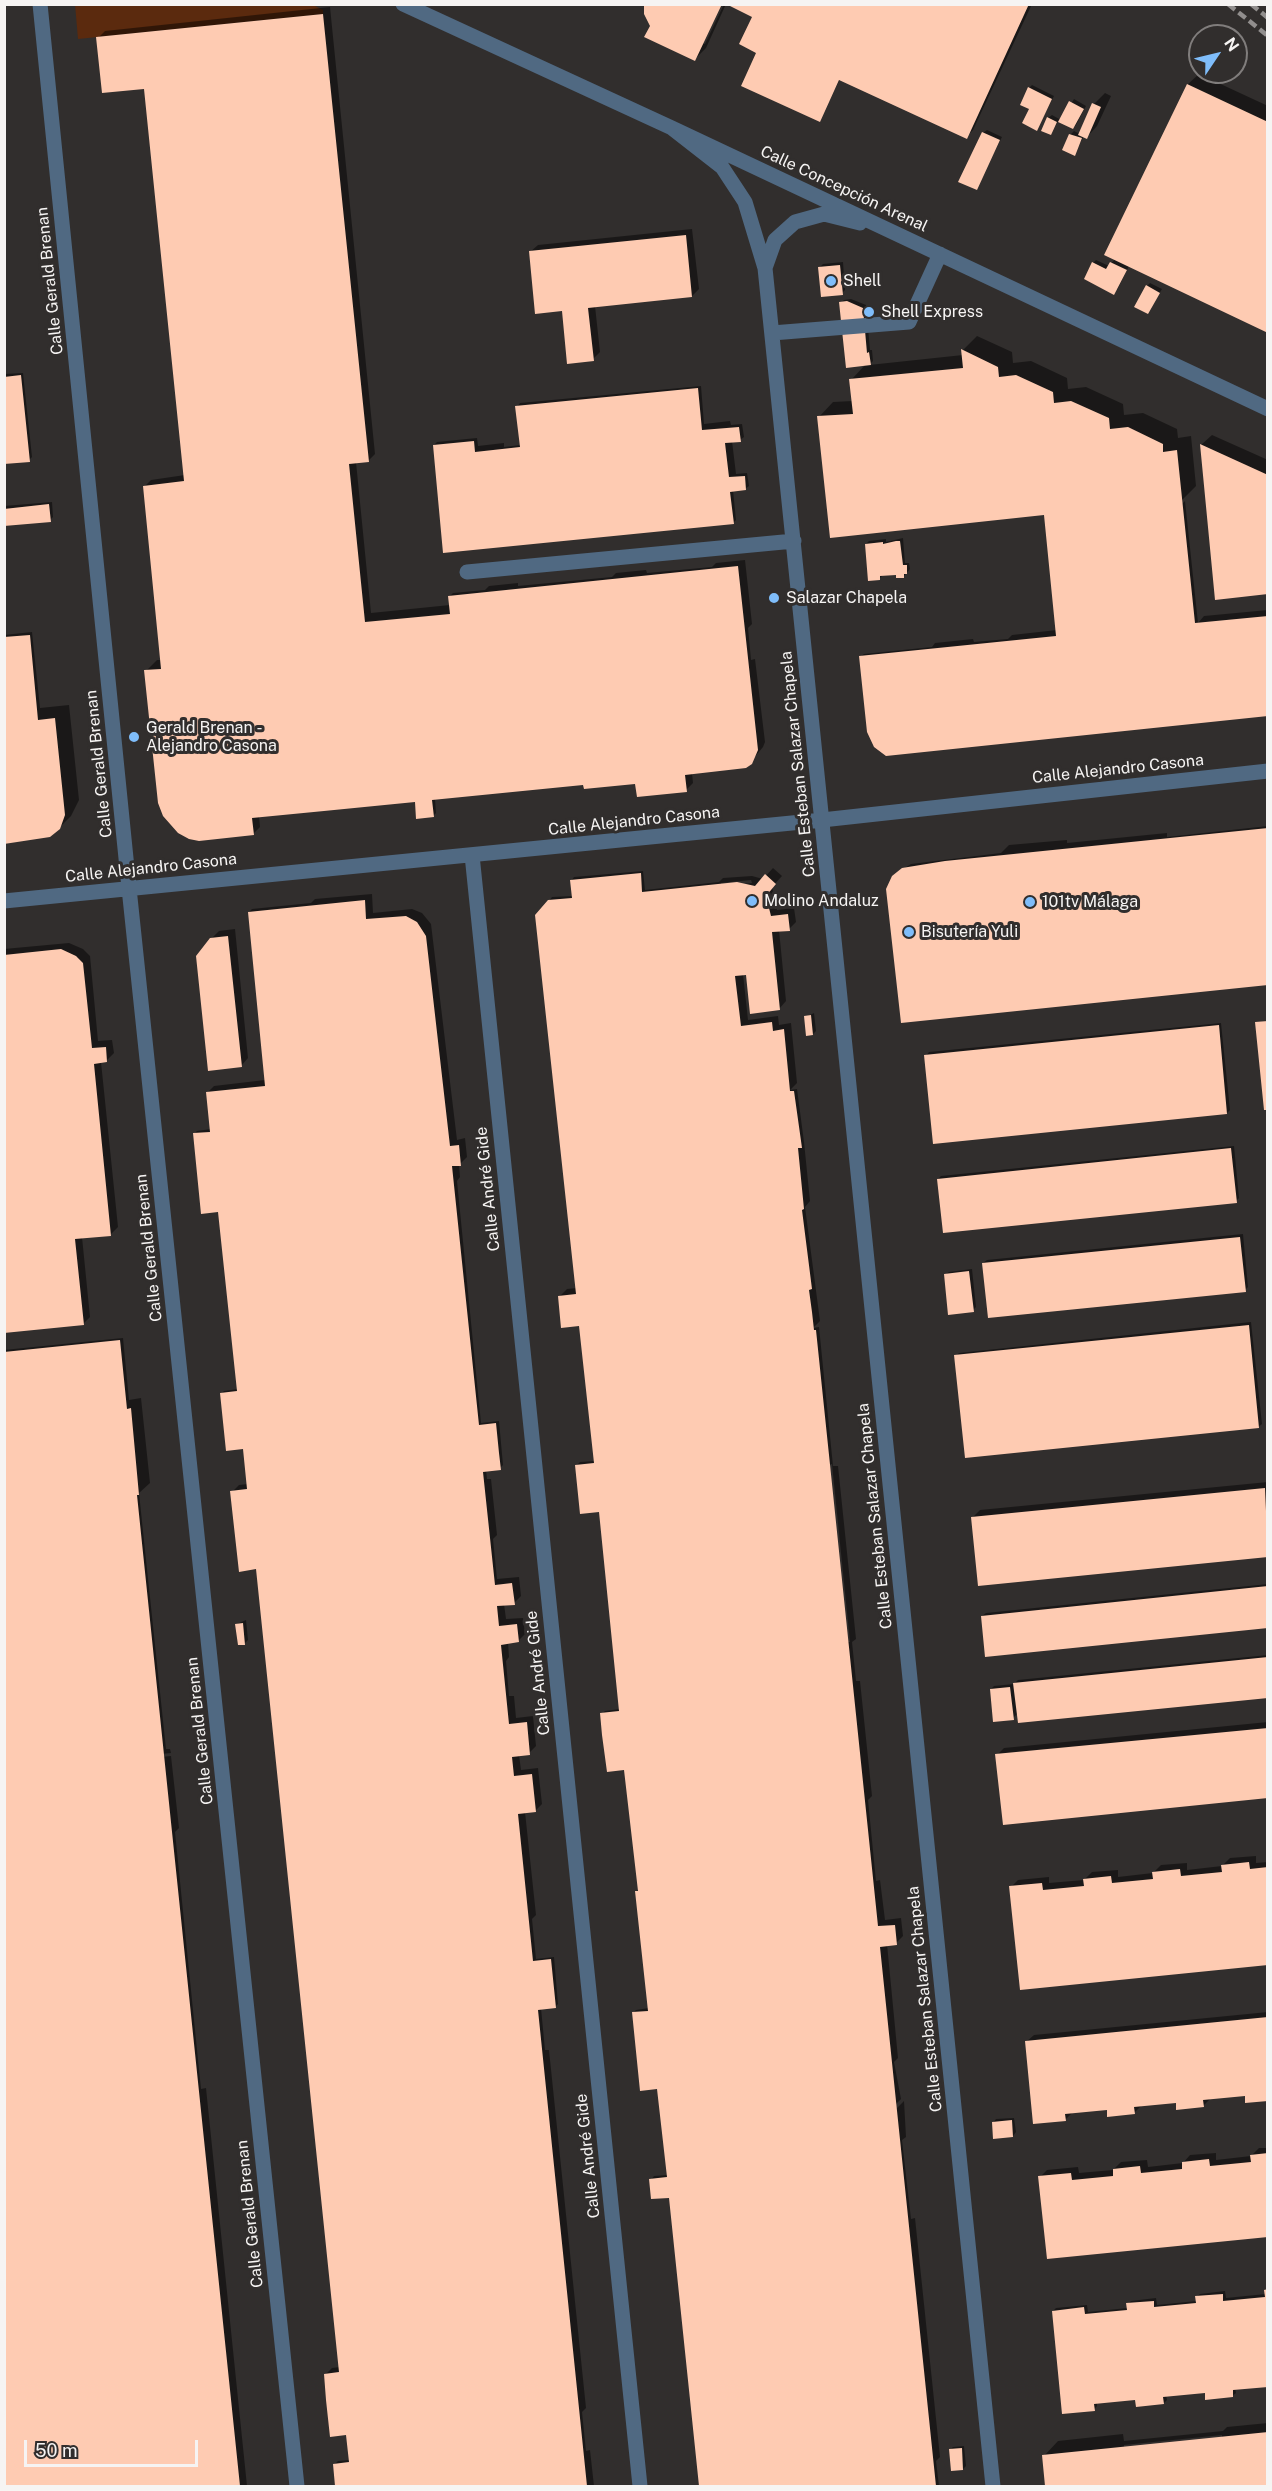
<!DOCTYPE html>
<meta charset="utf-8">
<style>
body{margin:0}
#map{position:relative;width:1272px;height:2491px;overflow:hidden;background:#312e2d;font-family:"Public Sans",sans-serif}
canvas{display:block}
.frame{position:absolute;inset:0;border:6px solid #f6f4f3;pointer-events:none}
.north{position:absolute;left:1188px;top:24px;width:60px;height:60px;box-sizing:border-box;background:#312e2d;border:2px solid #807d7c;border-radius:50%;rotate:55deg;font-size:16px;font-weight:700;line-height:24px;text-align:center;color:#f6f4f3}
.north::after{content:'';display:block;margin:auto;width:21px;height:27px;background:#7fbdfa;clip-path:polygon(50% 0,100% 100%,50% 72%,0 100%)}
.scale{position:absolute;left:24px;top:2440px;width:174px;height:27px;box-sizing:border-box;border:3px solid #f6f4f3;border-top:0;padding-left:8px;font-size:18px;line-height:21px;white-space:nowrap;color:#f6f4f3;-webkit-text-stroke:4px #312e2d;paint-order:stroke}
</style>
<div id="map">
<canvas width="1272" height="2491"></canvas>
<div class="frame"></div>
<div class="north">N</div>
<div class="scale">50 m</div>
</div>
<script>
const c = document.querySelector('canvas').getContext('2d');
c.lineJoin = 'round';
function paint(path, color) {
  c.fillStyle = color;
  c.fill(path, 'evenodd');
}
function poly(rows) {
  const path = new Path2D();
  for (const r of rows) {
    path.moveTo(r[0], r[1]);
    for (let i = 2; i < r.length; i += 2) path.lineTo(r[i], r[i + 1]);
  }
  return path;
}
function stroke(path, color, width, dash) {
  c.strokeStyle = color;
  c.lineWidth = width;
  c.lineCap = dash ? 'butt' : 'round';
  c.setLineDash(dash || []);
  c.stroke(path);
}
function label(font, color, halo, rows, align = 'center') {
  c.font = font + ' "Public Sans",sans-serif';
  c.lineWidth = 6;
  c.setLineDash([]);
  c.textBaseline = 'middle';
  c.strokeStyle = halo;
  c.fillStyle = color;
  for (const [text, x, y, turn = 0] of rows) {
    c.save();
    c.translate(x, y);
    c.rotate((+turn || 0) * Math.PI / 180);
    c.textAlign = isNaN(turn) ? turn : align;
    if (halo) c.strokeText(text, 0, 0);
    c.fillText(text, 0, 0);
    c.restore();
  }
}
paint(poly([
 [75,4,311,4,323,10,323,14,78,39]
]), '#5b2a0e');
paint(poly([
 [724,4,726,4,706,48,695,59,651,27,705,44],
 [729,4,1032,4,973,130,966,137,840,79,819,121,758,52,754,16],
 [330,7,375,454,368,461,356,462,371,613,450,605,450,596,453,593,485,590,489,586,518,583,518,586,612,577,616,573,646,570,647,573,712,567,716,563,745,560,752,624,748,628,751,660,755,659,765,742,763,747,753,759,692,773,693,783,686,790,637,782,584,782,435,799,436,813,433,816,416,800,259,816,260,827,253,834,146,671,157,660,162,660,144,487,151,480,185,475,146,87,98,38,105,31],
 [1199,74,1268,106,1268,332,1129,266,1117,290,1093,263,1096,260,1109,266,1115,259,1188,84],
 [1032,85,1054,96,1037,129,1031,108,1029,88],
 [1105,93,1111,96,1097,126,1087,137,1084,136,1074,154,1064,150,1071,134,1074,131,1080,134,1094,104],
 [1074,99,1086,106,1076,125,1073,128,1059,120,1051,133,1048,118,1052,115,1061,120],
 [987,130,1002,137,976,188,983,133],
 [692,229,699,289,692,296,595,306,600,352,593,359,530,252,538,245],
 [843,262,845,290,842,293,820,267,823,264],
 [1150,283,1162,289,1148,312,1147,286],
 [851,299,866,305,870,350,872,350,873,361,869,365,963,355,963,350,977,336,1012,352,1013,363,1031,361,1067,378,1068,389,1086,387,1123,404,1124,415,1143,413,1177,429,1178,438,1191,436,1196,486,1181,501,1181,505,1185,501,1198,623,1204,616,1268,610,1268,715,860,657,864,654,932,647,935,643,973,639,974,642,1008,639,1012,635,1057,630,1045,514,819,417,833,402,853,401,851,380,866,364,841,303,844,300],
 [23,373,32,457,29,460,4,463,4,374],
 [701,386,704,424,730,421,731,425,742,424,744,437,740,440,732,441,736,474,747,473,749,486,745,489,733,490,736,520,733,523,434,445,437,442,477,438,478,446,504,443,504,447,521,445,517,407,520,403],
 [1212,435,1268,460,1268,593,1201,445],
 [52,502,53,517,50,520,4,525,4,506],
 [903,538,905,563,909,563,910,569,904,576,897,573,883,575,879,579,866,544,869,541,886,539,886,542],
 [32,632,40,708,69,705,79,800,71,816,55,832,4,842,4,635],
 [1268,826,1268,983,897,873,911,864,1001,853,1009,845,1067,840,1067,843,1167,833,1167,837],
 [773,868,782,876,772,887,777,910,794,908,796,922,789,929,779,930,786,1001,779,1009,747,973,743,974,748,1020,778,1016,779,1025,791,1023,797,1083,790,1090,797,1089,804,1142,810,1201,805,1207,820,1321,813,1328,819,1327,833,1466,838,1466,856,1639,852,1642,856,1681,860,1681,872,1796,868,1800,876,1881,880,1880,885,1920,901,1918,903,1936,896,1943,887,1944,898,2058,894,2062,901,2099,890,2110,893,2112,904,2101,906,2137,902,2140,911,2219,915,2218,940,2457,936,2461,939,2486,700,2486,670,2196,651,2180,654,2176,668,2175,658,2087,633,2013,636,2010,649,2008,637,1891,640,1888,626,1769,602,1714,605,1711,620,1709,600,1511,577,1465,580,1462,595,1461,580,1324,560,1296,567,1289,577,1288,549,901,552,897,573,896,571,881,574,877,643,871,645,890,719,882,723,878,752,876,763,879],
 [751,880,752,883,721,886,721,883],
 [832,1464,850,1642,847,1642,829,1465],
 [372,894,373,913,412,909,422,913,431,924,457,1140,465,1138,467,1157,459,1165,460,1177,457,1181,481,1423,499,1421,503,1465,500,1468,486,1470,487,1479,491,1479,497,1535,493,1539,497,1579,519,1577,521,1596,514,1603,504,1604,506,1619,523,1618,525,1634,518,1641,508,1642,509,1657,506,1661,509,1696,514,1696,516,1718,533,1716,536,1746,529,1753,519,1755,521,1770,538,1768,542,1804,535,1811,525,1812,536,1915,532,1919,536,1959,554,1957,558,2004,555,2007,541,2008,545,2050,549,2050,586,2408,582,2412,586,2451,590,2450,594,2486,337,2486,335,2464,338,2461,350,2460,347,2434,325,2375,332,2368,340,2367,257,1568,232,1492,239,1485,248,1484,244,1450,221,1394,224,1391,238,1389,220,1210,194,1134,197,1131,211,1129,207,1093,214,1086,265,1080,249,912,252,909,311,903,315,899],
 [235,929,248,1058,241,1066,211,939,219,931],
 [69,943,83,949,90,956,98,1041,112,1040,114,1053,107,1060,101,1062,118,1227,111,1234,82,1237,90,1317,83,1324,4,1332,4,949],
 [814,1013,816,1031,813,1034,806,1017],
 [1221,1023,1230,1110,1227,1113,926,1056,929,1052],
 [1234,1146,1239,1198,1236,1201,938,1179,941,1176],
 [1243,1234,1248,1287,1245,1290,983,1263,987,1260],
 [972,1269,976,1307,973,1310,945,1275,949,1272],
 [1251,1322,1262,1424,1258,1427,956,1356,959,1353],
 [123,1338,129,1400,141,1398,150,1483,139,1493,166,1749,170,1749,171,1753,4,1769,4,1350],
 [1268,1482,1268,1555,973,1517,980,1510],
 [1268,1584,1268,1626,982,1616,986,1613],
 [246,1620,248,1640,245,1643,237,1624],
 [1268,1655,1268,1696,1018,1713,1013,1718,991,1689,994,1686,1014,1684,1018,1680],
 [1268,1722,1268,1797,997,1755,1004,1748],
 [171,1756,179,1828,175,1832,201,2089,206,2088,247,2486,4,2486,4,1772],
 [1256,1856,1256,1863,1268,1862,1268,1963,1011,1887,1018,1880,1049,1877,1049,1883,1084,1880,1092,1872,1118,1870,1118,1877,1153,1873,1161,1865,1187,1863,1187,1870,1222,1866,1230,1858],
 [1268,2012,1268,2099,1246,2094,1211,2098,1203,2106,1177,2101,1142,2105,1134,2113,1108,2108,1073,2112,1065,2120,1026,2042,1034,2035],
 [1014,2118,1016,2132,1013,2136,993,2123,996,2119],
 [1259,2148,1268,2148,1268,2235,1040,2177,1047,2170,1078,2167,1079,2173,1113,2170,1121,2162,1147,2160,1148,2167,1183,2163,1190,2155,1216,2153,1216,2160,1251,2156],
 [1268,2288,1268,2385,1235,2388,1236,2393,1232,2396,1206,2391,1166,2395,1167,2400,1164,2403,1137,2398,1097,2402,1097,2406,1094,2410,1053,2311,1056,2308,1087,2305,1088,2312,1128,2308,1128,2304,1131,2301,1156,2298,1157,2305,1197,2301,1196,2297,1200,2294,1225,2291,1226,2298,1266,2294],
 [1268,2423,1268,2486,1047,2486,1044,2456,1058,2441,1123,2434,1124,2441,1223,2431,1227,2427],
 [1222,2435,1222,2438,1124,2448,1124,2445],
 [964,2446,966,2466,963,2469,950,2450,953,2447]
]), '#0007');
paint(poly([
 [644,4,722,4,695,61,644,37,650,26,644,14],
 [726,4,1029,4,967,139,839,80,820,122,741,86,756,53,739,44,752,17],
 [323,14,369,462,349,464,365,622,450,614,448,596,738,566,758,750,752,764,746,768,685,775,687,792,637,797,635,784,584,789,583,785,432,800,434,817,416,819,415,802,324,811,252,818,254,835,199,841,189,839,178,833,163,816,158,803,144,670,161,669,143,486,184,481,144,89,102,93,96,37],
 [1187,84,1268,122,1266,139,1268,140,1268,333,1104,255],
 [1028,87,1052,99,1037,131,1022,123,1029,109,1020,105],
 [1069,101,1084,109,1073,129,1058,122],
 [1092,103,1101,107,1087,139,1078,135],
 [1047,117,1057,122,1051,135,1041,131],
 [982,132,1000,140,977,190,958,182],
 [1069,134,1082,138,1075,156,1062,150],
 [686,235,692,297,588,308,594,361,567,364,562,311,535,314,529,251],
 [1092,262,1106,269,1110,262,1127,270,1114,295,1084,279],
 [840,265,843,295,821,297,818,267],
 [1146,285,1160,293,1148,314,1134,307],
 [847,301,863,308,867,353,869,352,871,365,846,368,839,302],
 [961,349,998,367,999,377,1016,375,1053,392,1054,403,1071,401,1109,418,1110,429,1128,427,1163,444,1163,452,1177,450,1195,623,1268,616,1268,716,886,756,874,747,867,732,859,656,1056,636,1044,515,830,538,817,416,853,414,849,379,963,368],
 [21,375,30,462,4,464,4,377],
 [698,388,702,430,739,427,741,442,725,443,729,477,745,476,746,490,730,492,734,524,443,553,433,445,474,441,475,452,520,447,515,406],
 [1200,444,1268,475,1268,594,1215,600],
 [49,504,51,522,4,526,4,509],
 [896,541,900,541,903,565,907,565,907,574,904,574,904,578,896,578,896,575,880,576,880,580,868,581,865,544,883,542,883,544],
 [30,635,38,720,55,718,65,815,60,829,50,837,4,844,4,637],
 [1268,828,1268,985,901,1023,886,889,892,876,902,868,945,861],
 [641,873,642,892,737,882,755,886,765,874,776,884,766,896,771,916,788,914,790,931,772,932,780,1010,750,1014,746,975,735,976,741,1026,772,1022,773,1031,784,1029,790,1091,794,1091,802,1148,798,1148,804,1209,802,1210,812,1289,809,1290,812,1312,814,1330,816,1330,878,1926,895,1925,897,1945,880,1947,936,2486,699,2486,669,2198,651,2199,649,2179,667,2177,657,2089,640,2091,632,2012,648,2011,635,1891,638,1891,624,1770,607,1772,602,1735,600,1713,619,1711,599,1512,580,1514,575,1465,594,1463,579,1326,561,1328,558,1296,576,1294,535,915,548,900,572,898,570,880],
 [365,900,366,919,406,916,417,922,426,936,450,1146,459,1145,461,1166,452,1166,479,1425,496,1423,499,1453,501,1470,483,1472,495,1585,512,1583,515,1605,497,1606,499,1626,517,1624,519,1642,501,1645,509,1724,527,1722,530,1755,512,1757,514,1776,532,1774,536,1812,518,1814,533,1961,551,1959,556,2008,538,2010,587,2486,335,2486,333,2464,349,2462,346,2435,330,2437,326,2400,324,2374,339,2372,256,1569,239,1572,230,1491,247,1489,243,1449,226,1451,220,1393,237,1391,218,1212,201,1214,193,1133,210,1132,206,1092,265,1086,248,912],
 [228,936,242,1067,208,1071,196,956,210,938],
 [61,949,76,956,83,963,92,1048,106,1047,107,1062,94,1064,111,1236,75,1239,84,1325,4,1333,4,955],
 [811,1015,813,1035,806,1036,804,1016],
 [1268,1021,1268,1110,1264,1110,1255,1022],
 [1219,1025,1227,1114,933,1144,924,1055],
 [1231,1148,1237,1203,943,1233,937,1179],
 [1240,1237,1246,1292,988,1318,982,1263],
 [969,1271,974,1312,948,1315,944,1274],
 [1249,1325,1259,1428,965,1458,954,1355],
 [120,1340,127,1409,131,1408,139,1495,137,1495,240,2486,4,2486,4,1352],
 [1265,1488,1268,1557,978,1586,971,1517],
 [1268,1586,1268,1628,985,1657,981,1616],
 [243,1623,245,1645,238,1645,235,1624],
 [1268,1657,1268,1698,1018,1723,1013,1683],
 [1010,1687,1014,1720,993,1722,990,1689],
 [1268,1728,1268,1798,1003,1825,995,1754],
 [1249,1862,1250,1869,1268,1867,1268,1965,1020,1990,1009,1886,1042,1883,1043,1890,1084,1886,1083,1879,1111,1876,1112,1883,1153,1879,1152,1872,1180,1869,1181,1876,1222,1872,1221,1865],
 [1268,2017,1268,2101,1245,2103,1245,2096,1203,2100,1204,2107,1176,2110,1176,2103,1134,2107,1135,2114,1107,2117,1107,2110,1065,2114,1066,2121,1033,2124,1025,2041],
 [1012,2120,1013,2137,993,2139,992,2122],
 [1268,2153,1268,2237,1047,2259,1038,2176,1071,2173,1072,2180,1113,2176,1113,2169,1140,2166,1141,2173,1182,2169,1182,2162,1209,2159,1210,2166,1251,2162,1250,2155],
 [1268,2289,1268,2387,1233,2390,1233,2397,1205,2400,1205,2393,1163,2397,1164,2404,1136,2407,1135,2400,1094,2404,1095,2411,1062,2414,1052,2311,1084,2307,1085,2314,1127,2310,1126,2303,1154,2301,1154,2307,1196,2303,1195,2296,1223,2294,1223,2301,1265,2297,1264,2290],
 [1268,2432,1268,2486,1045,2486,1042,2455],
 [962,2448,963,2470,951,2471,949,2449]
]), '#fecbb2');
stroke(poly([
 [40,4,129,888,297,2486],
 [403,4,672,128,1268,409],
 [672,128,722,167,745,202,765,268,993,2486],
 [765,268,775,240,795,222,824,214,860,223],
 [772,333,909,322,940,254],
 [467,572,794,541],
 [472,855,640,2486],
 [4,901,822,820,1268,771]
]), '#506982', 15);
stroke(poly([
 [1228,4,1268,36],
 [1251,4,1268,18]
]), '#918e8d', 4.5, [9, 4.5]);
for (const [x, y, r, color] of [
 [831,281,6,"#7fbdfa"],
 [869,312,6,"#7fbdfa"],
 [774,598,6,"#7fbdfa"],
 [134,737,6,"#7fbdfa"],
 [752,901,6,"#7fbdfa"],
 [1030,902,6,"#7fbdfa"],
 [909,932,6,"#7fbdfa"]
]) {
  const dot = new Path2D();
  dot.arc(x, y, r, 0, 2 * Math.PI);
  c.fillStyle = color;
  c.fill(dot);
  stroke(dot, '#312e2d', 2);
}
label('16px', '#f6f4f3', '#312e2d', [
 ["Calle Concepción Arenal",844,189,25],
 ["Calle Gerald Brenan",50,281,-96],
 ["Calle Gerald Brenan",99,764,-96],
 ["Calle Esteban Salazar Chapela",798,764,-96],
 ["Calle Alejandro Casona",1118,769,-6],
 ["Calle Alejandro Casona",634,821,-6],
 ["Calle Alejandro Casona",151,868,-6],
 ["Calle André Gide",488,1189,-96],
 ["Calle Gerald Brenan",149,1248,-96],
 ["Calle Esteban Salazar Chapela",875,1516,-96],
 ["Calle André Gide",538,1673,-96],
 ["Calle Gerald Brenan",200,1731,-96],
 ["Calle Esteban Salazar Chapela",925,1999,-96],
 ["Calle André Gide",588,2156,-96],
 ["Calle Gerald Brenan",250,2214,-96]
]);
label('16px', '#f6f4f3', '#312e2d', [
 ["Shell",843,281],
 ["Shell Express",881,312],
 ["Salazar Chapela",786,598],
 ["Gerald Brenan -",146,728],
 ["Alejandro Casona",146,746],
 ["Molino Andaluz",764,901],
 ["101tv Málaga",1042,902],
 ["Bisutería Yuli",921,932]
], 'left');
</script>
